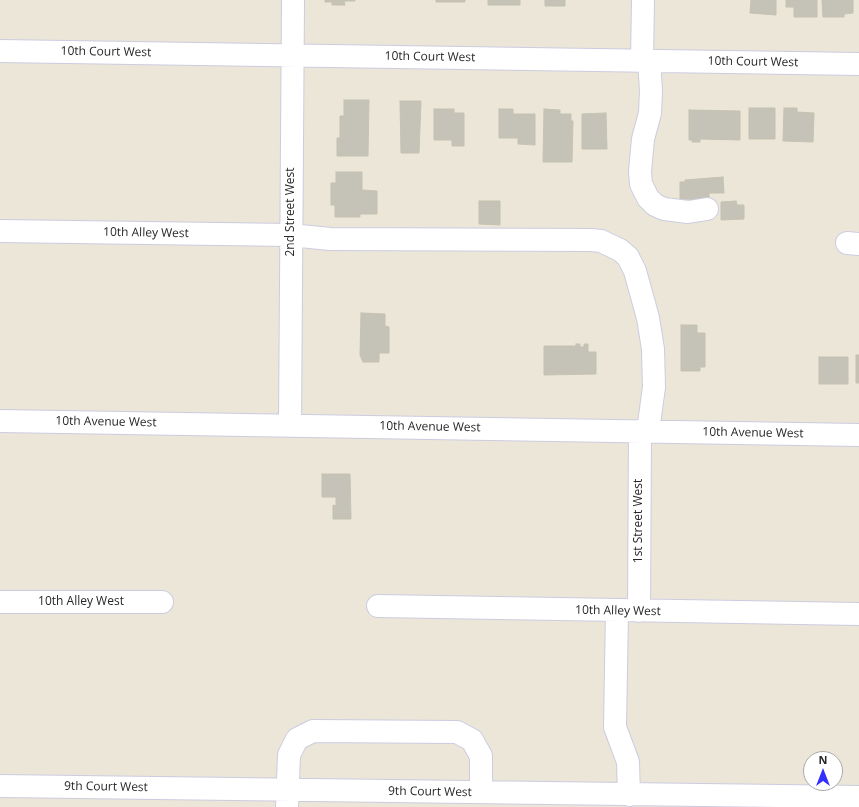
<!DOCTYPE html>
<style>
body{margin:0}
#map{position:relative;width:859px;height:807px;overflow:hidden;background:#ebe6d7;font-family:"Open Sans",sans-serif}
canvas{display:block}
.north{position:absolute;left:803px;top:751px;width:40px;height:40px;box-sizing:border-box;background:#fff;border:1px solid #a9a9a9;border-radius:50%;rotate:0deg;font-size:11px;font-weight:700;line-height:16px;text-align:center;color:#272727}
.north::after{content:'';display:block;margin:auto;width:14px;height:18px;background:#332fff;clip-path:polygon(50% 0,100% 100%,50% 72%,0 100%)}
</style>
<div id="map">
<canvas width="859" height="807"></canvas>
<div class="north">N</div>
</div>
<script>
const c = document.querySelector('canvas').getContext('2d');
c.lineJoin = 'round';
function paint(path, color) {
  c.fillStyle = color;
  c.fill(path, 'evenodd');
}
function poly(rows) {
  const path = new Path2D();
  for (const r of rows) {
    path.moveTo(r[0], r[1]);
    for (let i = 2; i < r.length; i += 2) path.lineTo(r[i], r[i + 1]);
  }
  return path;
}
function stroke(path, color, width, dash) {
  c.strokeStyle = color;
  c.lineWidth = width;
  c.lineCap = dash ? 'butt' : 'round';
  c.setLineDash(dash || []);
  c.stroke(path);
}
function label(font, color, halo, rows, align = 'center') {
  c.font = font + ' "Open Sans",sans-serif';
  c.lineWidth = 4;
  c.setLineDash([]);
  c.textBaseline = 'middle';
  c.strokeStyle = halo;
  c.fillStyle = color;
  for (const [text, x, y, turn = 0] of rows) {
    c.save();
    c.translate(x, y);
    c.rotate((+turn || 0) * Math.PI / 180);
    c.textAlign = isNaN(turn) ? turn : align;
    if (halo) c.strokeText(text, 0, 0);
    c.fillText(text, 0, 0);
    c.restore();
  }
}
const building = poly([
 [325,0,355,0,355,1,344,1,345,5,332,5,332,2,325,2,325,0],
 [436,0,465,0,465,2,436,2,436,0],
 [488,0,520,0,520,5,488,5,488,0],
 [545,0,565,0,565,6,545,6,545,0],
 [751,0,776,0,776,15,750,13,751,0],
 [786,0,817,0,817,17,794,17,794,7,786,7,786,0],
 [822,0,853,0,853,13,844,14,844,17,823,17,822,0],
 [344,100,369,100,368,156,337,156,337,138,340,138,340,116,344,116,344,100],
 [400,101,421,101,419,153,401,153,400,101],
 [749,108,775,108,775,139,749,139,749,108],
 [784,108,797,108,797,112,814,113,813,142,783,141,784,108],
 [434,109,454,109,454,113,464,113,464,146,452,146,452,140,434,140,434,109],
 [499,109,513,109,513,114,535,114,535,145,518,144,518,138,499,138,499,109],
 [544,109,560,110,560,114,571,114,571,121,573,121,572,162,543,162,544,109],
 [689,110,740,111,740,140,700,139,700,142,692,142,692,140,689,140,689,110],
 [606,113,607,149,582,149,582,114,606,113],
 [336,172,362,172,362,190,377,191,377,214,360,214,360,217,335,217,335,205,331,205,331,183,336,183,336,172],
 [723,177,724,193,709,193,709,200,680,199,680,182,685,182,685,180,723,177],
 [479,201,500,201,500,225,479,224,479,201],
 [736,201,737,205,744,205,744,219,721,220,721,202,736,201],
 [361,313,385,314,385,326,389,327,389,353,379,353,379,362,363,362,360,355,361,313],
 [681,325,697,325,697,333,705,333,705,367,700,367,700,371,681,371,681,325],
 [576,344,580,344,580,347,584,347,584,344,588,344,588,352,596,352,596,374,544,375,544,346,576,346,576,344],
 [856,355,859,355,859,383,856,383,856,355],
 [819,357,848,357,848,384,819,384,819,357],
 [322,474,350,474,351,519,333,519,333,505,336,506,336,497,322,497,322,474]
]);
paint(building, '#c5c2b7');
stroke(building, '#c5c2b1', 1);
const minor = poly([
 [0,51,859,64],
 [642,60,643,0],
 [649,60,651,91,650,113,643,139,640,171,641,184,648,198,655,205,664,209,688,212,707,209],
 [0,231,291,235,330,239,591,240,601,241,620,250,628,257,635,271,648,318,653,349,654,387,648,431],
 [847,243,859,244],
 [0,421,859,435],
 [290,425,293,0],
 [0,602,162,602],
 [378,606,859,614],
 [617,611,615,727,628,762,629,795],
 [639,611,640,431],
 [0,786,859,797],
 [287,807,289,755,297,739,313,731,457,732,472,740,481,756,481,792]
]);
stroke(minor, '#cccce1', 24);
stroke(minor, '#fff', 22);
label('12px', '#272727', '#fff', [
 ["10th Court West",106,52,1],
 ["10th Court West",430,57,1],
 ["10th Court West",753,62,1],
 ["2nd Street West",291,212,-90],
 ["10th Alley West",146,233,1],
 ["10th Avenue West",106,422,1],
 ["10th Avenue West",430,427,1],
 ["10th Avenue West",753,433,1],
 ["1st Street West",639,521,-90],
 ["10th Alley West",81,602],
 ["10th Alley West",618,611,1],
 ["9th Court West",106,787,1],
 ["9th Court West",430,792,1]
]);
</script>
